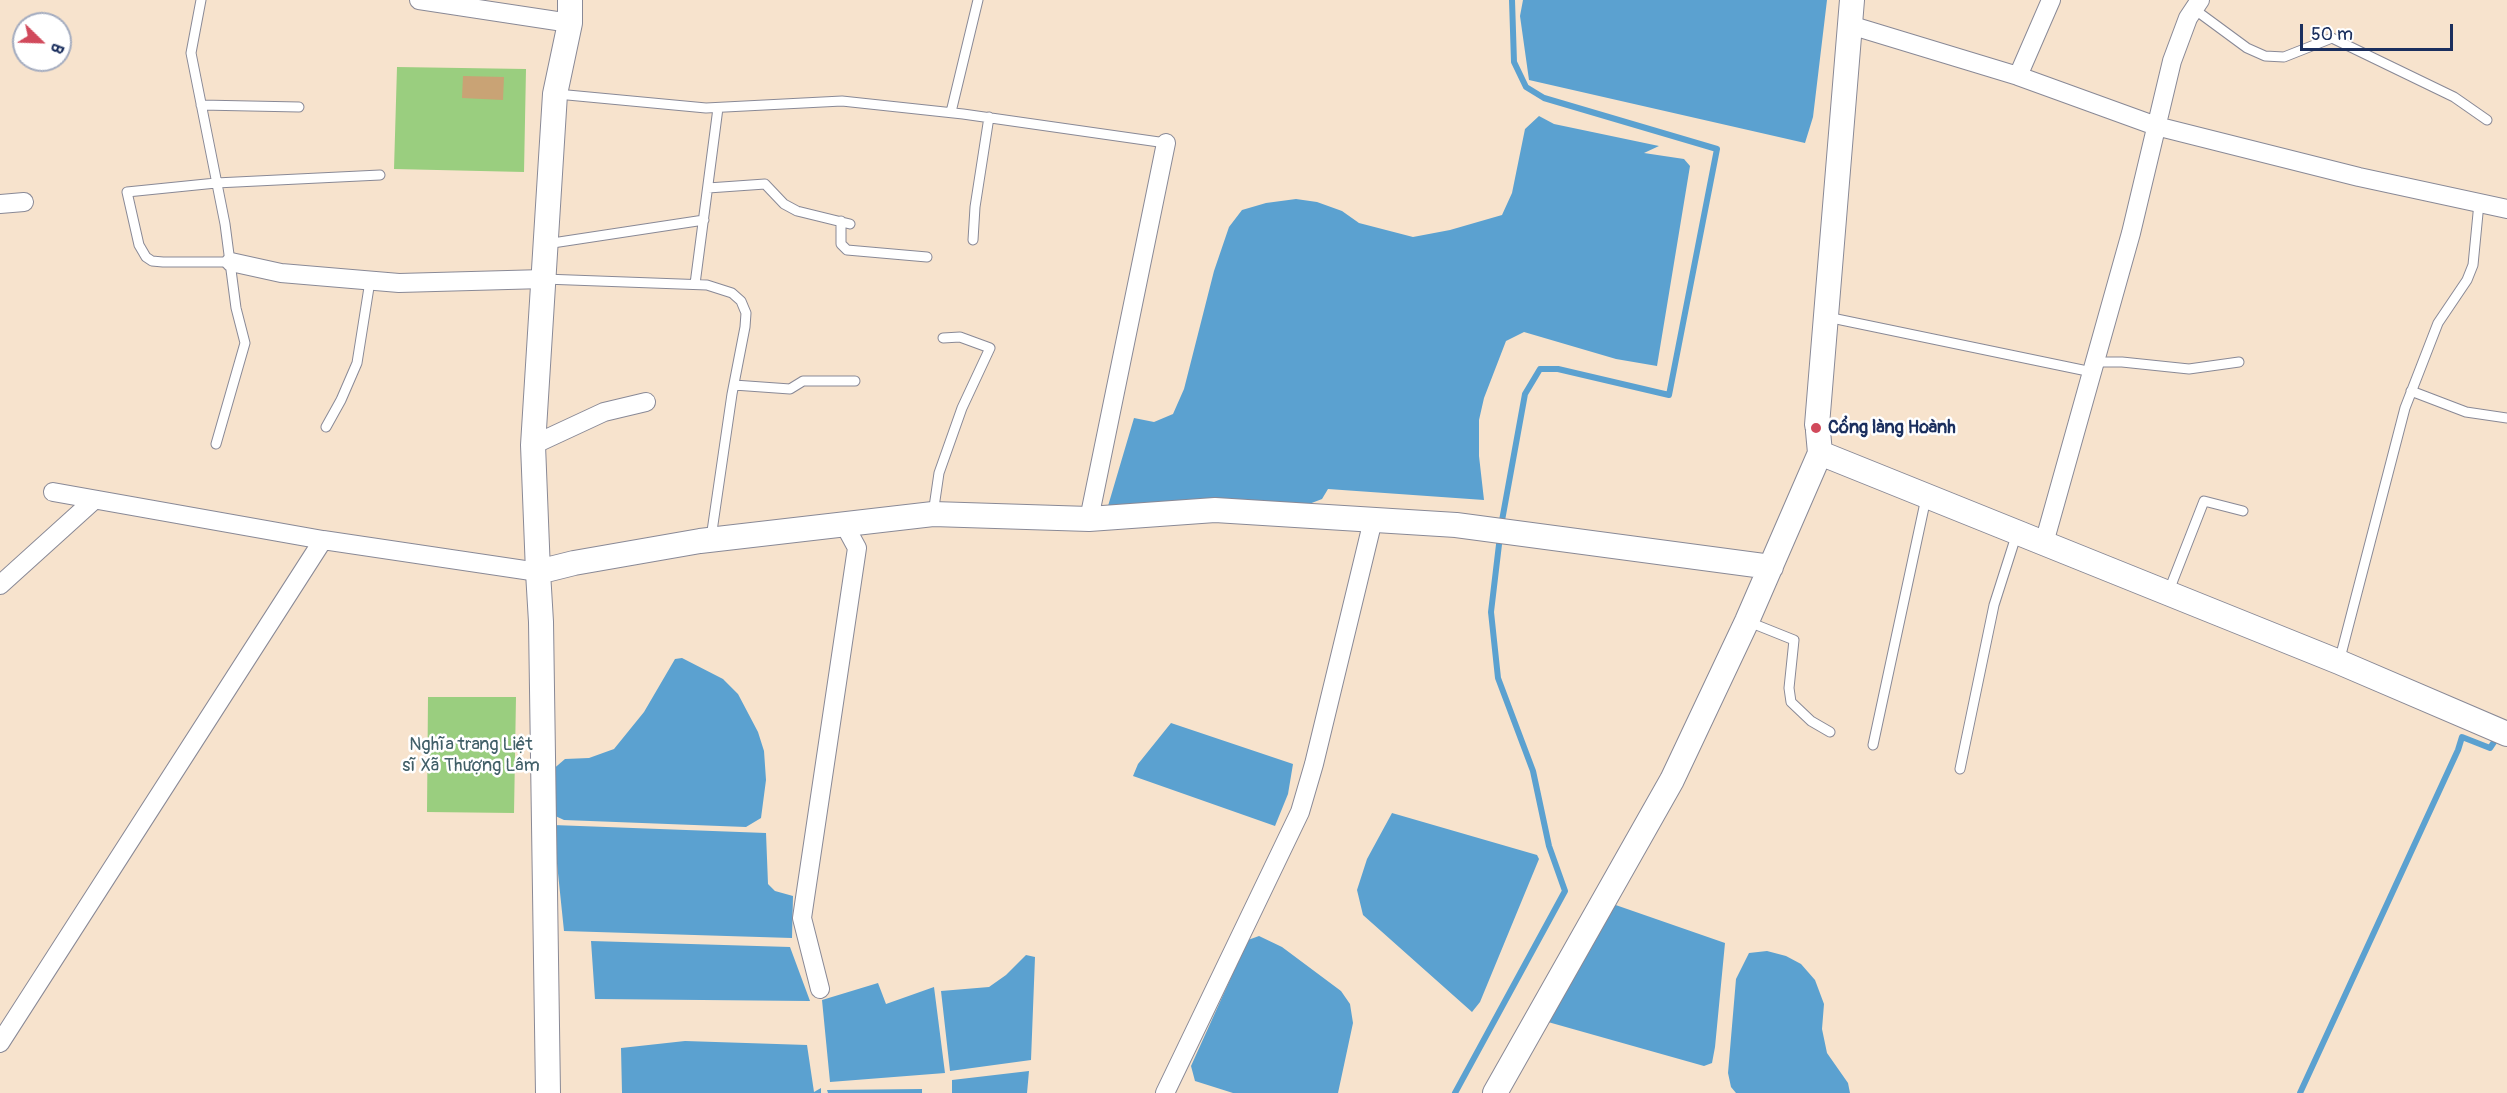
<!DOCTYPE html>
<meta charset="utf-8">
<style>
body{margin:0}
#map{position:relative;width:2507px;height:1093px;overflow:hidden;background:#f7e3cd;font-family:Pangolin,sans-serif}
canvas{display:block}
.north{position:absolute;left:12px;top:12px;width:60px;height:60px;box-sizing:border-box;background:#fff;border:2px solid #a4acbf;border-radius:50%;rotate:113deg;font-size:16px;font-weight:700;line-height:24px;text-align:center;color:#1b2f5e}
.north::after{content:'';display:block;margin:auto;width:21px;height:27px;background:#d1495b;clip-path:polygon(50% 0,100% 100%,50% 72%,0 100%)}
.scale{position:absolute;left:2300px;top:24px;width:153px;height:27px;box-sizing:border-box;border:3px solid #1b2f5e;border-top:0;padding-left:8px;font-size:18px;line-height:21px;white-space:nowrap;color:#1b2f5e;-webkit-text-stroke:4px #fff;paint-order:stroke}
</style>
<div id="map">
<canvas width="2507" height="1093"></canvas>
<div class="north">B</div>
<div class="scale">50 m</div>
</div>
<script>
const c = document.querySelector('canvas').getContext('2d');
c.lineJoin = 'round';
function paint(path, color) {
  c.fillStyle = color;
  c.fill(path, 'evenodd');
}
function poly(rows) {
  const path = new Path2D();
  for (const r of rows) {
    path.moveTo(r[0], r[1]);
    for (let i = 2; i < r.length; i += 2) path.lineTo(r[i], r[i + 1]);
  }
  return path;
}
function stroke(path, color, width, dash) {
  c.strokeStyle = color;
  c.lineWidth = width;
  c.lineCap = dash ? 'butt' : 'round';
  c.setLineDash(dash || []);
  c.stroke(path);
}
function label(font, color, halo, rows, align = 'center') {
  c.font = font + ' Pangolin,sans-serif';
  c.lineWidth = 5;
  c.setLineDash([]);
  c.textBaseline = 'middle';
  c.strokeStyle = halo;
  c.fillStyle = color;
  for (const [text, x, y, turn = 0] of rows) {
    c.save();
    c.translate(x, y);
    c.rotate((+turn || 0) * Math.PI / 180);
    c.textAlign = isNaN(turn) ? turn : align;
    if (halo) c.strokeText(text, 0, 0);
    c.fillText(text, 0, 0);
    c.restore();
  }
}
paint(poly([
 [397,67,526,69,524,172,394,169],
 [428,697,516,697,514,813,427,812]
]), '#9ace7f');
paint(poly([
 [1523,0,1827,0,1813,117,1805,143,1529,80,1520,16],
 [1539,116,1554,124,1659,146,1644,153,1684,159,1690,166,1657,366,1616,359,1524,332,1506,341,1484,398,1479,420,1479,456,1484,500,1328,489,1322,499,1309,504,1190,501,1108,506,1134,418,1154,422,1173,414,1184,389,1214,271,1229,227,1242,210,1266,203,1296,199,1317,202,1342,211,1359,223,1413,237,1450,230,1502,215,1512,193,1525,129],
 [682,658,723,679,738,694,758,732,764,751,766,780,761,818,746,827,564,820,551,814,551,771,565,759,589,758,614,749,644,712,675,659],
 [1171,723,1293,764,1288,794,1275,826,1133,776,1138,764],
 [1392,813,1537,855,1539,859,1480,1002,1472,1012,1363,915,1357,890,1367,859],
 [553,825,766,833,768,884,775,891,793,896,792,938,564,931],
 [1607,902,1725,943,1715,1047,1712,1063,1704,1066,1548,1022],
 [1259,936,1282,947,1341,991,1350,1004,1353,1023,1338,1093,1233,1093,1195,1081,1191,1066,1248,940],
 [591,941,790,947,810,1001,595,999],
 [1767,951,1786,956,1801,964,1815,980,1824,1004,1822,1029,1827,1053,1848,1083,1850,1093,1736,1093,1731,1087,1728,1073,1736,979,1749,953],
 [1026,955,1035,957,1031,1060,950,1071,941,991,989,987,1006,975],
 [878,983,886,1004,934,987,945,1073,830,1082,822,1000],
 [685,1041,807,1045,814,1092,821,1088,821,1093,622,1093,621,1048],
 [1029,1071,1027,1093,952,1093,952,1080],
 [922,1089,922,1093,828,1093,827,1090]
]), '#5ba1d0');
stroke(poly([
 [1501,526,1525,394,1540,369,1558,369,1669,395,1717,149,1544,98,1526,87,1514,62,1512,0],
 [1455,1093,1565,891,1549,846,1533,771,1498,678,1491,612,1500,536],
 [2300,1093,2458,750,2462,737,2490,748,2494,742]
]), '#5ba1d0', 6);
paint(poly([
 [463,76,504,77,503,100,462,98]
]), '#c9a375');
const service = poly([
 [201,0,191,53,225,224,236,308,245,343,216,444],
 [2194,9,2247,48,2265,56,2284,57,2332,38,2454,97,2487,120],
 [557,94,706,108,842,101,963,114,1166,143],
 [201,105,299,107],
 [951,112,978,0],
 [708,188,765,184,784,204,797,211,850,224],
 [841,221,841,244,847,250,927,257],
 [973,240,975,207,989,117],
 [546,244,704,220],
 [231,262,163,262,152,261,146,257,139,245,127,192,216,183,380,175],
 [544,279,707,285,732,293,741,301,746,313,745,327,732,394,711,538],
 [695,284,718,108],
 [1827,317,2092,372],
 [2095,362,2122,362,2189,369,2239,362],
 [734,385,790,389,803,381,855,381],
 [2411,391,2466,412,2507,418],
 [326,427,341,400,357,363,370,281],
 [933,514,939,473,962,408,990,348,960,337,943,338],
 [2168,593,2204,501,2243,511],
 [1749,622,1794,640,1789,688,1791,702,1811,721,1830,732],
 [2339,662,2405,408,2438,323,2467,280,2473,265,2479,203],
 [1873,745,1926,498],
 [1960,769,1994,605,2017,533]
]);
const minor = poly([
 [419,0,570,23],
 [1850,25,2018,76,2156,126,2359,177,2507,209],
 [2018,76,2051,0],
 [0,204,24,202],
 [231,262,281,273,399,283,544,279],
 [533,445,604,412,646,402],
 [53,492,323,540,538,572],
 [1089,519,1166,143],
 [2044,543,2131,233,2172,61,2188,18,2200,0],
 [0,585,94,500],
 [820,989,802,918,857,548,844,524],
 [0,1043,323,540],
 [1165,1093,1300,812,1314,764,1373,520]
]);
const tertiary = poly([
 [570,0,570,23,555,94,533,445,538,572,574,563,700,541,933,514,1089,519,1215,510,1456,525,1771,567],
 [1817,425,1852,0],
 [1820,453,2339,662,2507,734],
 [538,572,541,622,548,1093],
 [1495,1093,1672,780,1747,621,1820,453,1818,431]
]);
stroke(service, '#898996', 11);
stroke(minor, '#898996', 20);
stroke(tertiary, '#898996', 26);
stroke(service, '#fff', 9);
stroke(minor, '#fff', 18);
stroke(tertiary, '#fff', 24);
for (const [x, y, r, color] of [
 [1816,428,6,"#d1495b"]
]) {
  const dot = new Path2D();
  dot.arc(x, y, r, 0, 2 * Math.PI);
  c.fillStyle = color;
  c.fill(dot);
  stroke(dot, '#fff', 2);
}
label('bold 18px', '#1b2f5e', '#fff', [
 ["Cổng làng Hoành",1828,428]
], 'left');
label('18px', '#415f68', '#fff', [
 ["Nghĩa trang Liệt",471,745],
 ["sĩ Xã Thượng Lâm",471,766]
]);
</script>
